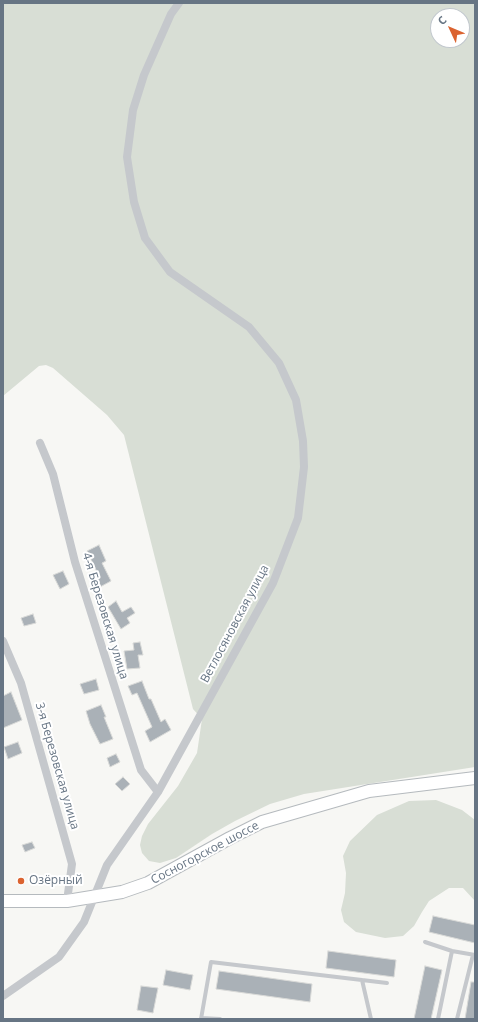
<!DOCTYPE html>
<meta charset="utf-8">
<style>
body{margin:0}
#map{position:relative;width:478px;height:1022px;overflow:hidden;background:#f7f7f4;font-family:"Open Sans",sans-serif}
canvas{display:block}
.frame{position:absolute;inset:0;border:4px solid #677584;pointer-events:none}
.north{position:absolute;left:430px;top:8px;width:40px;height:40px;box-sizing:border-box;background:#fff;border:1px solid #c2c8ce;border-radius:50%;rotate:314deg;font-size:11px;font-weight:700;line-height:16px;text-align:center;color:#677584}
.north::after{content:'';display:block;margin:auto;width:14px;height:18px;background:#db6330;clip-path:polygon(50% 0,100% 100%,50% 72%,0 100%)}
</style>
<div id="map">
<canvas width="478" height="1022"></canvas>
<div class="frame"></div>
<div class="north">С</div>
</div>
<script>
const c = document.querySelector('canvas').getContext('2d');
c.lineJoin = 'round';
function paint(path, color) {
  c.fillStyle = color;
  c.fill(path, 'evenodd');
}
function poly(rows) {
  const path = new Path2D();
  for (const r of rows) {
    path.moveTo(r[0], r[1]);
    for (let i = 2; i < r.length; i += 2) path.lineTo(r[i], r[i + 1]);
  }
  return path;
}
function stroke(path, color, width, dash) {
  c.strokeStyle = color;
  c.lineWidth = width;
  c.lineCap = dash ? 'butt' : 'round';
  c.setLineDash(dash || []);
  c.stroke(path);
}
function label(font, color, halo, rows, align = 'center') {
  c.font = font + ' "Open Sans",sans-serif';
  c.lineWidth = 4;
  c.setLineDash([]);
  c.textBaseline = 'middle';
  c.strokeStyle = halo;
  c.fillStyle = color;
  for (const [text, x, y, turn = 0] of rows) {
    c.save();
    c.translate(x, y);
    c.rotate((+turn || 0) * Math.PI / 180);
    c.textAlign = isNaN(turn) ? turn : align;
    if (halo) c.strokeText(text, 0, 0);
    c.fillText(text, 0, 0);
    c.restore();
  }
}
paint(poly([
 [3,3,475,3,475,767,304,794,270,804,235,821,212,834,176,858,160,863,149,861,142,853,140,845,142,836,148,824,178,786,197,753,202,719,193,709,124,435,107,415,53,368,46,365,39,366,3,396],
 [438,16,462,16,462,40,438,40],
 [436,800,462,810,475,820,475,901,463,888,449,888,429,901,422,912,414,926,403,936,385,938,356,932,344,922,341,910,345,893,346,873,343,856,350,841,377,815,409,801]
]), '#d8ded5');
const building = poly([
 [99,545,106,561,102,563,111,581,100,587,95,576,98,574,87,551,99,545],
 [63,571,69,584,60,589,53,575,63,571],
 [116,601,122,612,131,607,135,613,127,618,130,623,121,629,108,607,116,601],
 [33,614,36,623,24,626,21,618,33,614],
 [140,642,143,655,138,655,140,668,127,669,124,651,134,650,133,643,140,642],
 [96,679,99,690,84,694,80,684,96,679],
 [142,681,149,699,151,699,161,722,165,719,171,730,150,742,145,731,152,727,137,693,132,695,128,686,142,681],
 [11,692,22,720,3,728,3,696,11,692],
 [101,705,106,717,104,717,113,739,100,744,90,724,86,711,101,705],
 [18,742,22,753,8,759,4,747,18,742],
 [116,754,120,762,110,767,107,758,116,754],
 [123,777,130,784,122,791,115,784,123,777],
 [32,842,35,848,25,852,22,845,32,842],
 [433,916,475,925,475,943,429,932,433,916],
 [328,951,396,960,394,977,326,968,328,951],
 [425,966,442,970,431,1019,414,1019,425,966],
 [166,970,193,975,190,990,163,985,166,970],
 [219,971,312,984,310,1002,216,989,219,971],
 [471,982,475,982,475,1019,465,1019,471,982],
 [141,986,158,988,153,1013,137,1010,141,986]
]);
paint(building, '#aab1b7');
stroke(building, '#d8d9d7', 1);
const secondary = poly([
 [3,901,67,901,122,892,148,883,230,838,262,822,369,791,475,778]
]);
stroke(secondary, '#b5babe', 14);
stroke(poly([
 [425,942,452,951,475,955],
 [362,980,371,1019],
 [201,1018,220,1019],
 [201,1019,211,962,387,983],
 [438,1019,452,951],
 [457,1019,473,955]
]), '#c5c8cc', 4);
stroke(poly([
 [40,443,53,474,75,562,141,770,158,792],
 [3,641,21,683,72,864,67,901],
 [3,996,59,957,84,922,107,865,158,792,273,583,298,518,304,467,303,441,296,400,279,363,249,327,170,272,145,238,134,202,127,157,133,110,144,75,171,14,179,3]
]), '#c5c8cc', 8);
stroke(secondary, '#fff', 12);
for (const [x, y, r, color] of [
 [21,881,4,"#db6330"]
]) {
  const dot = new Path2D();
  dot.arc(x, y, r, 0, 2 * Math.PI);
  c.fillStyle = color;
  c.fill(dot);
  stroke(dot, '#fff', 1.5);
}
label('12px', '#677584', '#fff', [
 ["4-я Березовская улица",105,616,73],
 ["Ветлосяновская улица",235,624,-62],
 ["3-я Березовская улица",57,766,74],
 ["Сосногорское шоссе",205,853,-28]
]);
label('12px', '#677584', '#fff', [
 ["Озёрный",29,881]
], 'left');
</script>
